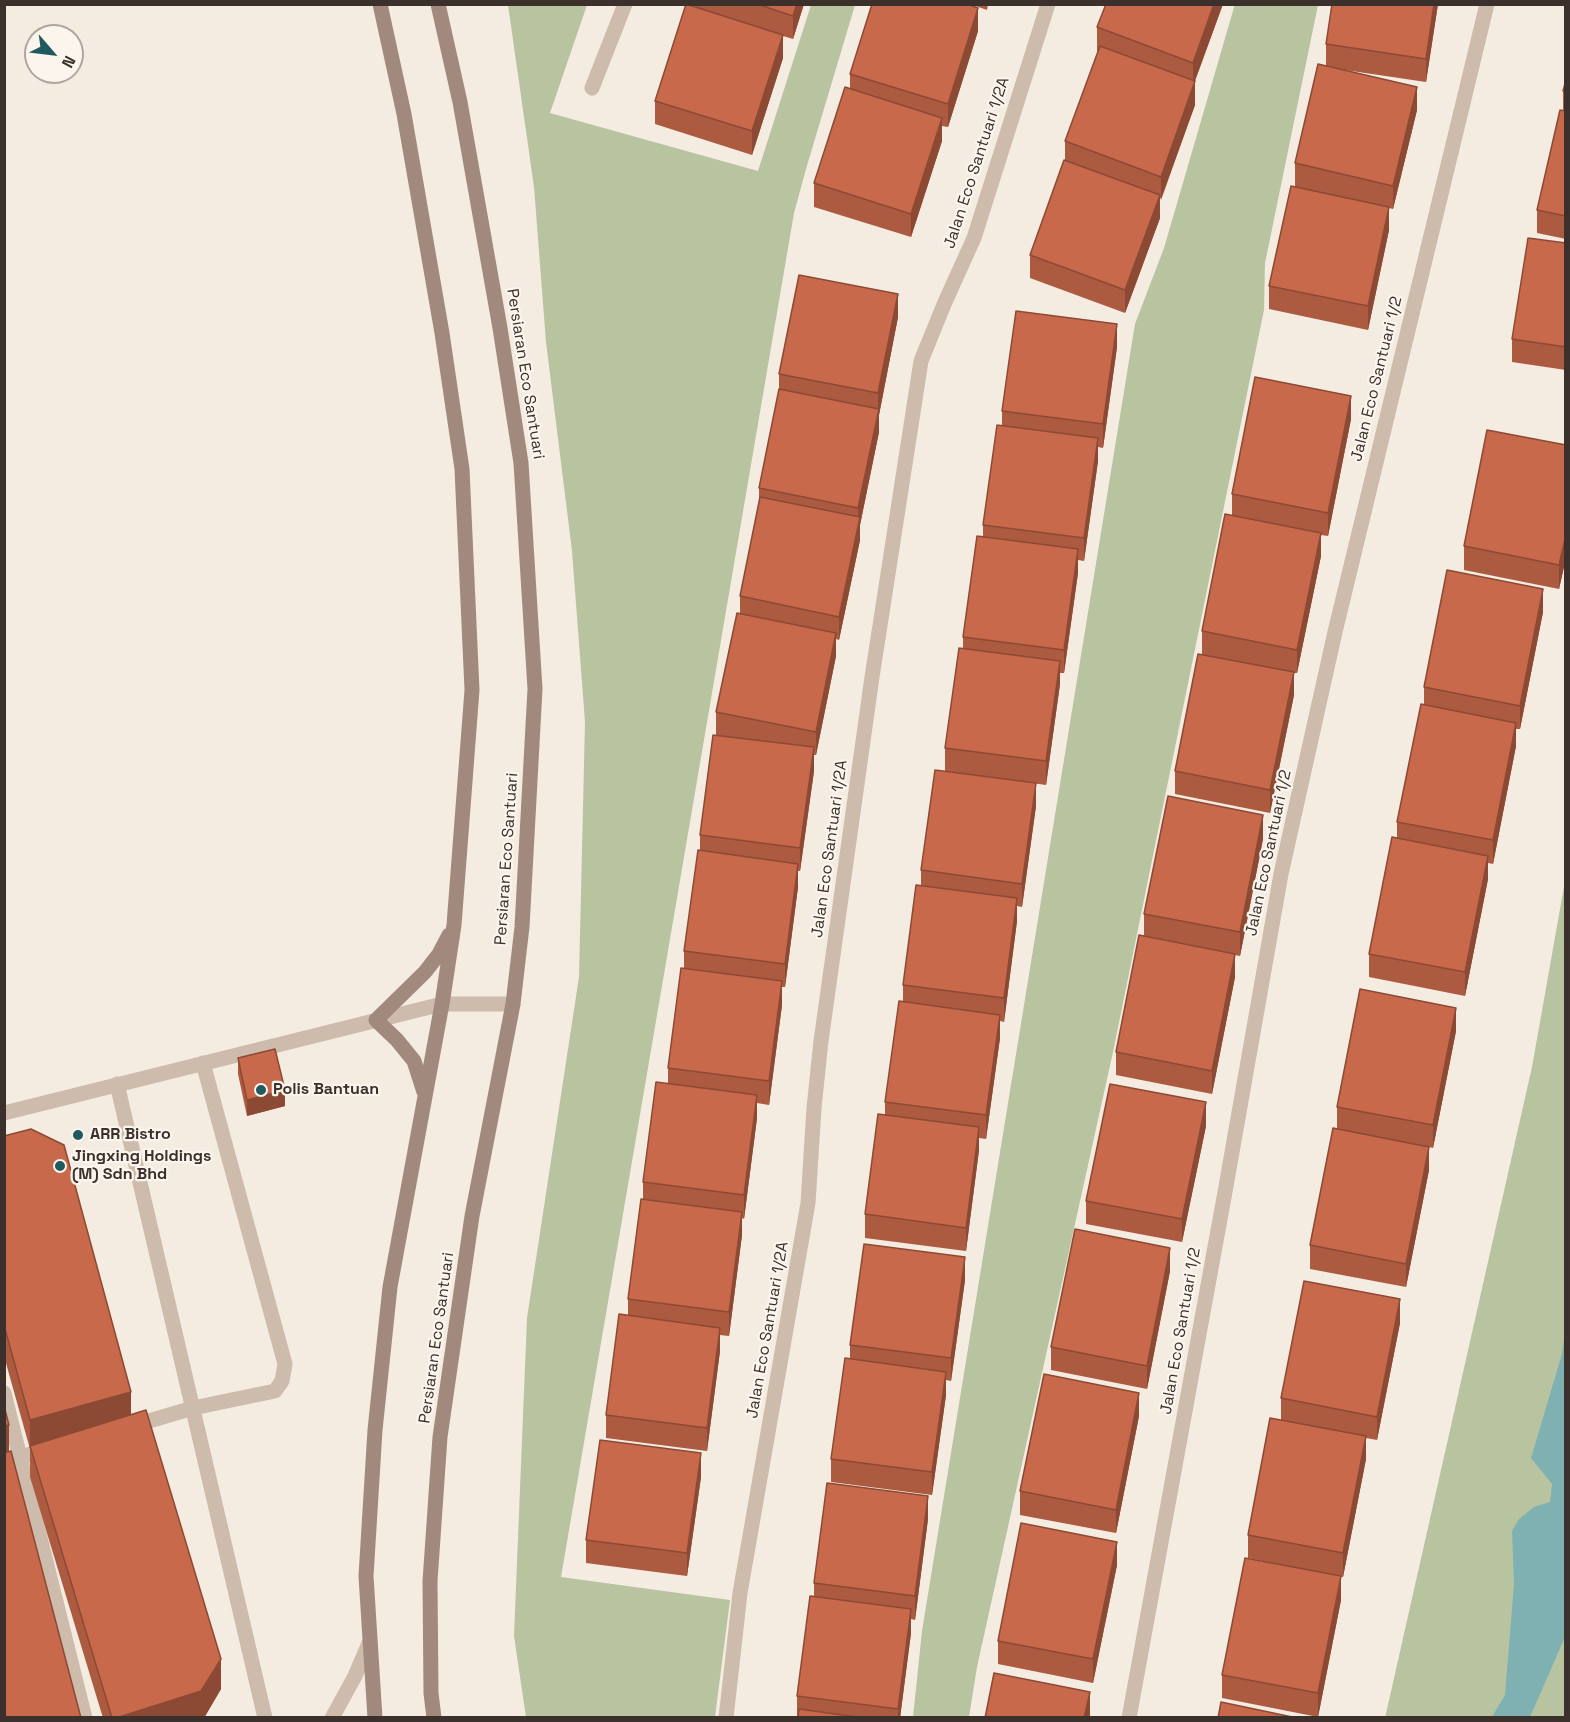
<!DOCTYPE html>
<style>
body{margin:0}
#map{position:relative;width:1570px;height:1722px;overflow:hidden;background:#f4ebe1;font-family:"Space Grotesk",sans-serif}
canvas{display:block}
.frame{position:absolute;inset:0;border:6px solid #3b302b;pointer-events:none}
.north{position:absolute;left:24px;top:24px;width:60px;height:60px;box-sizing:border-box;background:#fbf5ee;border:2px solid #aea6a0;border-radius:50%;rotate:118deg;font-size:16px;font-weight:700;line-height:24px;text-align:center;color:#3b302b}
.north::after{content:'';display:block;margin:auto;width:21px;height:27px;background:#1f5a5e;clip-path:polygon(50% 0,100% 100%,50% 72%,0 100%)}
</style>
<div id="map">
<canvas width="1570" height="1722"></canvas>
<div class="frame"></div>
<div class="north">N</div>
</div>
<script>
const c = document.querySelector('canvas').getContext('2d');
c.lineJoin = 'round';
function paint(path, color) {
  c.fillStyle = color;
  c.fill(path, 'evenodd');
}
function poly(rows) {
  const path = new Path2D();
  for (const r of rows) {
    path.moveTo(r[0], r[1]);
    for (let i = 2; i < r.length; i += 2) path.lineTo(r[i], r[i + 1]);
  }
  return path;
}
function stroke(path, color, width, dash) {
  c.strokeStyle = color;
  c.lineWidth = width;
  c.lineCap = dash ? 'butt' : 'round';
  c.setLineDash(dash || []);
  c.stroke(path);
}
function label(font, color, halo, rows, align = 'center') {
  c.font = font + ' "Space Grotesk",sans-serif';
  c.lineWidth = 4.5;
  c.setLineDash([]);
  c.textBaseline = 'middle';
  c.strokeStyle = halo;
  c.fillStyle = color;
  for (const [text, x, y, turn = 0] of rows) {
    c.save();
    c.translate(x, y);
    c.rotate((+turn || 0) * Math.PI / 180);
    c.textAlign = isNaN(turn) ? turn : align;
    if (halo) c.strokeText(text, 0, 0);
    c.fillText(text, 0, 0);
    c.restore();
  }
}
paint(poly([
 [1235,4,1318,5,1265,263,1264,310,1113,1052,977,1667,969,1717,913,1717,922,1631,1135,324,1164,248],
 [508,5,587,5,550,113,758,171,811,5,855,5,806,169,794,213,561,1577,730,1600,715,1717,526,1717,514,1636,527,1318,579,977,585,722,572,551,546,342,534,187],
 [1565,881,1565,1717,1385,1718,1532,1067]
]), '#b8c4a0');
paint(poly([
 [1565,1330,1565,1637,1530,1717,1492,1717,1505,1695,1514,1584,1512,1531,1519,1519,1534,1507,1550,1502,1552,1484,1531,1458,1562,1354]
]), '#7fb0b2');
stroke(poly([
 [4,1393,85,1718],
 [132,1426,193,1408,275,1391,282,1381,285,1364,203,1063],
 [4,1462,48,1449]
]), '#cdbbac', 15);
stroke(poly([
 [592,88,625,4],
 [117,1084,265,1718],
 [4,1113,442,1004,513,1004],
 [332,1718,355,1676,370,1641],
 [726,1718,740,1593,808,1203,814,1108,821,1041,872,677,921,361,945,302,974,238,1048,4],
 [1129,1718,1225,1192,1281,874,1335,632,1487,4]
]), '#cdbbac', 15);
stroke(poly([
 [424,1092,414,1061,397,1040,376,1020,425,972,439,954,449,935],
 [375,1718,366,1576,375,1430,390,1287,442,1004,454,925,472,690,462,469,442,333,404,114,380,4],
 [434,1718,431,1693,430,1581,440,1437,472,1216,513,1004,522,927,535,689,521,463,500,328,460,102,438,4]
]), '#a18a7d', 15);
paint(poly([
 [696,4,804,4,793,39,783,36,783,58,752,155,655,124,655,101,696,7],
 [970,4,988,4,987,10],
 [1106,4,1223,4,1195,81,1195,105,1160,200,1160,218,1125,313,1030,278,1030,255,1065,160,1065,141,1098,51,1097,51,1097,27],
 [1438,4,1426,82,1345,70,1417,110,1393,209,1389,208,1389,230,1368,330,1269,309,1269,286,1295,187,1295,163,1326,66,1326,44],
 [978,31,948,127,942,126,942,141,911,237,814,207,814,183,850,89,850,74],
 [1566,80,1566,239,1537,233,1537,210,1563,111,1563,91],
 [1566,243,1566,370,1512,362,1512,339],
 [898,317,879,415,879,432,860,525,860,540,839,640,836,639,836,656,816,755,814,755,814,771,800,871,798,871,798,887,785,987,782,987,782,1005,769,1105,757,1103,757,1118,744,1219,742,1218,742,1235,729,1336,720,1335,720,1351,707,1451,606,1438,606,1415,628,1316,628,1299,643,1199,643,1182,668,1083,668,1068,684,968,684,951,700,851,700,835,716,735,716,712,740,614,740,596,759,503,759,488,779,389,779,374],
 [1117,347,1103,448,1098,447,1098,461,1084,561,1078,560,1078,573,1064,673,1060,673,1060,684,1046,785,945,771,945,748,963,648,963,637,983,537,983,525,1002,425,1002,411],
 [1351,419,1328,536,1321,535,1321,556,1297,673,1294,673,1294,695,1270,813,1175,794,1175,771,1202,655,1202,631,1232,515,1232,494],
 [1566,445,1566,558,1559,589,1464,570,1464,546],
 [1543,612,1520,729,1516,729,1516,746,1493,864,1488,863,1488,879,1465,996,1369,977,1369,954,1397,838,1397,822,1424,705,1424,687],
 [1036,806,1022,907,1017,906,1017,921,1004,1022,1000,1021,1000,1038,986,1139,979,1138,979,1150,966,1251,865,1238,865,1214,885,1115,885,1102,903,1002,903,985,921,886,921,870],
 [1263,839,1240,956,1235,955,1235,977,1212,1094,1116,1075,1116,1052,1144,936,1144,914],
 [1456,1031,1433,1148,1429,1147,1429,1170,1406,1287,1310,1269,1310,1245,1337,1129,1337,1107],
 [238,1058,285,1106,247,1116,238,1074],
 [1206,1126,1182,1242,1086,1224,1086,1201],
 [4,1136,131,1415,221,1689,204,1718,103,1718,30,1477,30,1449,4,1356],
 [1170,1271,1147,1389,1051,1370,1051,1347],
 [965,1280,951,1381,946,1380,946,1395,932,1495,831,1482,831,1459,850,1359,850,1345],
 [1400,1323,1377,1440,1366,1438,1366,1459,1343,1577,1248,1558,1248,1535,1281,1420,1281,1398],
 [1139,1416,1116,1533,1020,1515,1020,1491],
 [701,1477,687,1576,586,1563,586,1540],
 [928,1519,915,1620,911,1619,911,1633,900,1718,797,1718,797,1696,814,1596,814,1583],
 [1117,1565,1093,1683,998,1664,998,1641],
 [1341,1600,1318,1717,1222,1698,1222,1675]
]), '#ac5a40');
paint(poly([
 [797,4,804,4,793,39,793,16],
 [1214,4,1223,4,1193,86,1193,63],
 [1434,4,1438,4,1426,82,1426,59],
 [978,8,978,31,948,127,948,104],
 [783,35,783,58,752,155,752,131],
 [1195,81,1195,105,1161,200,1161,177],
 [1417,87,1417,110,1393,209,1393,186],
 [942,118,942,141,911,237,911,214],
 [1160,195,1160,218,1125,313,1125,290],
 [1389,207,1389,230,1368,330,1368,306],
 [898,294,898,317,879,415,879,432,860,525,860,540,839,640,839,617,858,524,858,508,878,410,878,393],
 [1117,324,1117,347,1103,448,1103,424],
 [1351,396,1351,419,1328,536,1328,513],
 [1098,438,1098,461,1084,561,1084,538],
 [1321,533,1321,556,1297,673,1297,650],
 [1566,535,1566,558,1559,589,1559,565],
 [1078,549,1078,573,1064,673,1064,650],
 [1543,589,1543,612,1520,729,1520,706],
 [836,633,836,656,816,755,816,732],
 [1060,661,1060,684,1046,785,1046,761],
 [1294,672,1294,695,1270,813,1270,790],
 [1516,723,1516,746,1493,864,1493,840],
 [814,747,814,771,800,871,800,848],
 [1036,783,1036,806,1022,907,1022,884],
 [1263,815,1263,839,1240,956,1240,932],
 [1488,856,1488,879,1465,996,1465,972],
 [798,864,798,887,785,987,785,964],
 [1017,898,1017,921,1004,1022,1004,998],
 [1235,954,1235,977,1212,1094,1212,1071],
 [782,981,782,1005,769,1105,769,1081],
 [1456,1008,1456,1031,1433,1148,1433,1125],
 [1000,1015,1000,1038,986,1139,986,1115],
 [285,1090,285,1106,247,1116,247,1100],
 [757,1095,757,1118,744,1219,744,1195],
 [1206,1102,1206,1126,1182,1242,1182,1219],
 [979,1127,979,1150,966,1251,966,1228],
 [1429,1147,1429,1170,1406,1287,1406,1264],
 [742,1212,742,1235,729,1336,729,1312],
 [1170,1248,1170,1271,1147,1389,1147,1366],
 [965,1257,965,1280,951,1381,951,1358],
 [1400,1299,1400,1323,1377,1440,1377,1417],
 [720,1328,720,1351,707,1451,707,1428],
 [946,1372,946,1395,932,1495,932,1472],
 [131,1392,131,1423,30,1448,30,1420],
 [1139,1393,1139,1416,1116,1533,1116,1510],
 [9,1425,9,1455,4,1456,4,1426],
 [1366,1436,1366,1459,1343,1577,1343,1553],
 [701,1453,701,1477,687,1576,687,1553],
 [928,1496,928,1519,915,1620,915,1596],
 [1117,1542,1117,1565,1093,1683,1093,1659],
 [1341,1576,1341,1600,1318,1717,1318,1693],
 [911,1609,911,1633,900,1718,898,1718,898,1709],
 [221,1659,221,1689,204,1718,116,1718],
 [1090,1692,1090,1715,1089,1718,1084,1718]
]), '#8c4a34');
const building = poly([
 [686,4,783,35,752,131,655,101,686,4],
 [757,4,797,4,793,16,757,4],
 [872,4,967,4,978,8,948,104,850,74,872,4],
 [1106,4,1214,4,1193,63,1097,27,1106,4],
 [1332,4,1434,4,1426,59,1326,44,1332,4],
 [1100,46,1195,81,1161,177,1065,141,1100,46],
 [1318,64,1417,87,1393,186,1295,163,1318,64],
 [1566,80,1566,92,1563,91,1566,80],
 [845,87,942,118,911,214,814,183,845,87],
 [1560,110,1566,111,1566,216,1537,210,1560,110],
 [1064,160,1160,195,1125,290,1030,255,1064,160],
 [1291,186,1389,207,1368,306,1269,286,1291,186],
 [1528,238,1566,243,1566,347,1512,339,1528,238],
 [799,275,898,294,878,393,779,374,799,275],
 [1016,311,1117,324,1103,424,1002,411,1016,311],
 [1255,377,1351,396,1328,513,1232,494,1255,377],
 [779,389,879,409,858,508,759,488,779,389],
 [997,425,1098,438,1084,538,983,525,997,425],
 [1487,430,1566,445,1566,535,1559,565,1464,546,1487,430],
 [760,497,860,517,839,617,740,596,760,497],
 [1225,514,1321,533,1297,650,1202,631,1225,514],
 [977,536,1078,549,1064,650,963,637,977,536],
 [1447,570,1543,589,1520,706,1424,687,1447,570],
 [737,613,836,633,816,732,716,712,737,613],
 [959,648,1060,661,1046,761,945,748,959,648],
 [1198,654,1294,672,1270,790,1175,771,1198,654],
 [1421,704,1516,723,1493,840,1397,822,1421,704],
 [713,735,814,747,800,848,700,835,713,735],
 [935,770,1036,783,1022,884,921,870,935,770],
 [1168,796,1263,815,1240,932,1144,914,1168,796],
 [1392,837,1488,856,1465,972,1369,954,1392,837],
 [698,850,798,864,785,964,684,951,698,850],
 [916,885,1017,898,1004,998,903,985,916,885],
 [1139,935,1235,954,1212,1071,1116,1052,1139,935],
 [681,968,782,981,769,1081,668,1068,681,968],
 [1360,989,1456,1008,1433,1125,1337,1107,1360,989],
 [899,1001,1000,1015,986,1115,885,1102,899,1001],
 [275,1049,285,1090,247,1100,238,1058,275,1049],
 [656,1082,757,1095,744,1195,643,1182,656,1082],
 [1110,1084,1206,1102,1182,1219,1086,1201,1110,1084],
 [878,1114,979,1127,966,1228,865,1214,878,1114],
 [1333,1128,1429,1147,1406,1264,1310,1245,1333,1128],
 [31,1129,64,1145,131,1392,30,1420,4,1325,4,1136,31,1129],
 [641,1199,742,1212,729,1312,628,1299,641,1199],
 [1075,1229,1170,1248,1147,1366,1051,1347,1075,1229],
 [864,1244,965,1257,951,1358,850,1345,864,1244],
 [1304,1281,1400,1299,1377,1417,1281,1398,1304,1281],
 [619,1314,720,1328,707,1428,606,1415,619,1314],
 [845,1358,946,1372,932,1472,831,1459,845,1358],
 [1044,1374,1139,1393,1116,1510,1020,1491,1044,1374],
 [4,1406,9,1425,4,1426,4,1406],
 [146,1410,221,1659,201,1691,116,1718,112,1718,30,1446,146,1410],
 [1270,1418,1366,1436,1343,1553,1248,1535,1270,1418],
 [600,1440,701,1453,687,1553,586,1540,600,1440],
 [11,1451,81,1718,4,1718,4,1453,11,1451],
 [827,1483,928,1496,915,1596,814,1583,827,1483],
 [1021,1523,1117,1542,1093,1659,998,1641,1021,1523],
 [1245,1558,1341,1576,1318,1693,1222,1675,1245,1558],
 [810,1596,911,1609,898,1709,797,1696,810,1596],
 [994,1673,1090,1692,1084,1718,985,1718,994,1673],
 [1221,1702,1297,1718,1218,1718,1221,1702],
 [799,1709,864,1718,798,1718,799,1709]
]);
paint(building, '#c8694b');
stroke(building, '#8c4a34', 1.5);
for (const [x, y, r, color] of [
 [261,1090,6,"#1f5a5e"],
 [78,1135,6,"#1f5a5e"],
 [60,1166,6,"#1f5a5e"]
]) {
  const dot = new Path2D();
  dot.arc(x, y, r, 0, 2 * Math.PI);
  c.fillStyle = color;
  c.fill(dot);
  stroke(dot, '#fbf5ee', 2);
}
label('16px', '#3b302b', '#fbf5ee', [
 ["Jalan Eco Santuari 1/2A",977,163,-72],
 ["Persiaran Eco Santuari",525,374,81],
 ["Jalan Eco Santuari 1/2",1377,379,-76],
 ["Jalan Eco Santuari 1/2A",830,849,-82],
 ["Jalan Eco Santuari 1/2",1269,853,-78],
 ["Persiaran Eco Santuari",507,859,-86],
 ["Jalan Eco Santuari 1/2A",768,1330,-80],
 ["Jalan Eco Santuari 1/2",1181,1331,-80],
 ["Persiaran Eco Santuari",437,1338,-82]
]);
label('bold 16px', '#3b302b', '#fbf5ee', [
 ["Polis Bantuan",273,1090],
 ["ARR Bistro",90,1135],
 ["Jingxing Holdings",72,1157],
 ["(M) Sdn Bhd",72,1175]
], 'left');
</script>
